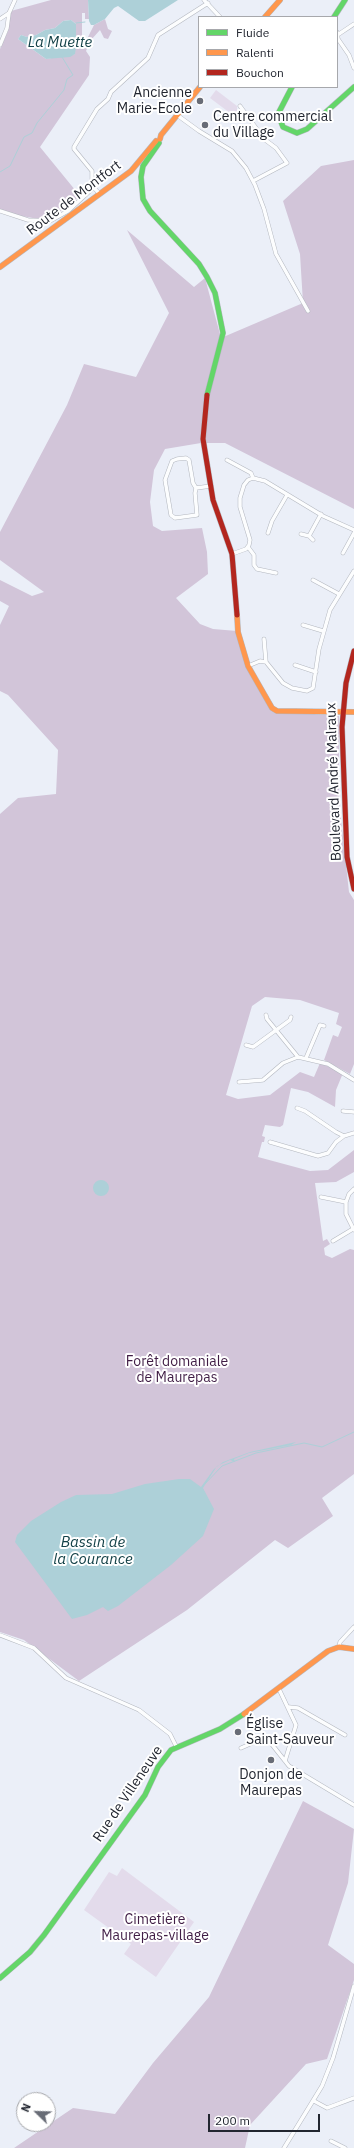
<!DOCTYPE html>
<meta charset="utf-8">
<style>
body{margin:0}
#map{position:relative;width:354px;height:2148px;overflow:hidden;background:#ebeff8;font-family:"IBM Plex Sans",sans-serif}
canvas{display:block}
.legend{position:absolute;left:198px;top:16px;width:140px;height:72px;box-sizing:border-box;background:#fff;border:1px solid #a7a8ac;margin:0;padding:5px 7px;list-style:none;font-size:12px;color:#222630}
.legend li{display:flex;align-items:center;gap:8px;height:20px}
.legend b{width:20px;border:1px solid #a7a8ac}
.north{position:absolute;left:16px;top:2092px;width:40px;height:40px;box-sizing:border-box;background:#fff;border:1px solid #a7a8ac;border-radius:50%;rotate:293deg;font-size:11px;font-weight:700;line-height:16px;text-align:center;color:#222630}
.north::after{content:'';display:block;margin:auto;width:14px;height:18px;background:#686c76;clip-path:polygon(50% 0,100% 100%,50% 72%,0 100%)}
.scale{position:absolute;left:208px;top:2114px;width:112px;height:18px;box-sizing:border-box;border:2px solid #222630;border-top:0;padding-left:5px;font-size:12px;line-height:14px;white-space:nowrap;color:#222630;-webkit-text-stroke:3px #fff;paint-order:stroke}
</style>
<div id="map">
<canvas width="354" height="2148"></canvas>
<ul class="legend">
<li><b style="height:5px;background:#63d668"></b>Fluide</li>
<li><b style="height:5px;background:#ff974d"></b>Ralenti</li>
<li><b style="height:5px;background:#b3261e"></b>Bouchon</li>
</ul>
<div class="north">N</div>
<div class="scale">200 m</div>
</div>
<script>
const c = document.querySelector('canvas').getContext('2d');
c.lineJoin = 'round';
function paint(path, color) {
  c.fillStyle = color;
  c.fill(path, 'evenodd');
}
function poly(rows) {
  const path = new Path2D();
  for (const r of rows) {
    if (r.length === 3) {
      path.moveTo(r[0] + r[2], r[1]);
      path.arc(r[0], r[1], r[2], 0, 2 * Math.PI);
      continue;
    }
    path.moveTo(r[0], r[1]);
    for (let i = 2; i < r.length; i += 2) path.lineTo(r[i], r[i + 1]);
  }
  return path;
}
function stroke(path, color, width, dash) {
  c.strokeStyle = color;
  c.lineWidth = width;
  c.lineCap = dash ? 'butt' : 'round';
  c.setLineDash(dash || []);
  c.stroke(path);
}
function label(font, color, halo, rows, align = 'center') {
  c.font = font + ' "IBM Plex Sans",sans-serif';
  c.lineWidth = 4;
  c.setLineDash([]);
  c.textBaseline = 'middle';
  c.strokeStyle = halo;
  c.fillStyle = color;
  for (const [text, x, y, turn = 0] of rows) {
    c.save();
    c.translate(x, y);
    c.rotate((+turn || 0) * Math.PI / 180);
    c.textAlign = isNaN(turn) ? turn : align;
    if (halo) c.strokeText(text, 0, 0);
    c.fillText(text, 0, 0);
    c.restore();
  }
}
paint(poly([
 [216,90,237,106,237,112,230,113,210,98],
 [122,1868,194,1922,156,1977,124,1954,131,1944,84,1910,109,1872,117,1876]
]), '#e3dbeb');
paint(poly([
 [51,0,88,0,89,19,85,19,85,13,82,13,82,41,87,39,94,25,105,19,108,29,112,31,108,39,104,38,100,30,91,40,86,51,90,57,89,75,40,147,80,196,49,221,0,212,0,49,8,31,11,11],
 [71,20,76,24,75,54,46,59,18,39,21,35,27,37,36,35,45,30,55,28,63,21],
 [354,160,354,509,225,443,201,443,165,449,154,470,150,502,153,526,162,531,202,528,207,552,208,574,176,598,200,624,213,629,237,631,250,666,277,711,339,716,339,801,349,892,354,900,354,1064,350,1074,324,1060,333,1035,338,1037,342,1027,336,1024,339,1013,300,1000,265,997,252,1006,226,1095,238,1099,270,1095,300,1072,314,1077,320,1063,343,1073,336,1090,335,1107,308,1092,291,1088,283,1125,280,1127,265,1125,262,1136,265,1137,264,1142,262,1142,258,1157,310,1171,328,1170,354,1150,354,1172,336,1182,315,1183,323,1241,327,1239,330,1244,324,1248,325,1255,332,1258,350,1249,354,1250,354,1474,322,1498,333,1516,288,1548,275,1540,187,1610,79,1681,24,1640,0,1632,0,814,18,798,56,794,58,750,8,695,0,691,0,625,9,606,0,601,0,580,32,596,44,592,0,560,0,532,67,405,84,364,136,377,169,313,127,230,194,287,205,278,221,338,303,303,300,254,283,201,321,166],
 [303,1801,354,1829,348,1883,328,1945,354,1964,354,1980,327,2059,306,2064,250,2125,245,2148,14,2148,73,2108,115,2114,153,2063,209,1997]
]), '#d2c5d9');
paint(poly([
 [88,0,178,0,145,21,139,21,118,6,114,8,105,19,94,25,91,25,89,21],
 [71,20,76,24,76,48,75,54,70,57,46,59,18,39,21,35,27,37,36,35,45,30,55,28,63,21],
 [101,1188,8],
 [296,1442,291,1445,249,1453,234,1459,235,1462,230,1460,217,1466,203,1488,214,1509,203,1536,171,1565,118,1606,108,1611,103,1607,87,1615,72,1619,15,1542,17,1535,31,1521,61,1502,76,1495,112,1494,145,1484,179,1479,190,1479,201,1487,214,1469,223,1462,250,1452]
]), '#add0d8');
stroke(poly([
 [76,23,85,22],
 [0,172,10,166,24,137,32,133,37,123,64,90,67,79,73,75,62,57],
 [204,1485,222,1466,256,1453,304,1443,322,1447,354,1432]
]), '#add0d8', 1);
const street = poly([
 [204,0,220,17],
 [0,19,9,13],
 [337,32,338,39,349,55,354,68],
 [339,34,354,24],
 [0,45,7,28,9,13,15,0],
 [240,106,264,139,276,148,287,163,253,181],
 [177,115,199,131,232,151,246,168,255,185,264,209,276,254,308,311],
 [100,194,92,186,92,171,74,149,74,147,97,109,108,99,111,92,148,58,158,35,208,3],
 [0,211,28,220,50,221,68,211,93,188],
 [186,458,189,460,193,483,196,488,195,493,197,515,175,518,171,515,165,480,172,461,177,459,186,458],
 [227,460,251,473,253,478],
 [196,488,211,486],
 [268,533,272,521,287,495],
 [301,534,309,536],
 [313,540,309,536,321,514],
 [248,547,254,555,254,565,257,569,276,573],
 [343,553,354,533],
 [232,554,246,549,249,545,250,540,240,507,240,498,244,485,248,480,253,478,265,481,323,516,354,530],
 [313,580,339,594],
 [303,625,323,631],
 [264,639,266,662],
 [295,665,316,672],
 [248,666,260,661,266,662,283,683,292,688,307,691,313,688,319,649,330,610,354,571],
 [266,1015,267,1019,298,1057],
 [246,1045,253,1047,290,1020,291,1017],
 [306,1058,320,1025,324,1026],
 [239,1082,263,1080,283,1063,298,1057,328,1064,354,1080],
 [297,1108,305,1111,336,1132,344,1136],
 [343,1111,354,1112],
 [270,1142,318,1156,328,1153,336,1142,344,1136,354,1133],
 [354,1189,349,1194,346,1202,346,1214,354,1230],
 [321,1197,346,1202],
 [333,1241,353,1229],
 [0,1635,34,1648,66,1678,139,1710,170,1734,176,1746],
 [339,1647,340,1642,354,1627],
 [279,1689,296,1725,285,1761],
 [289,1707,298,1708,345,1735],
 [241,1748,266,1737,289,1766,354,1805],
 [314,2101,327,2108,354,2098],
 [331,2141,345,2148],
 [284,2148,322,2086,333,2058,354,1986]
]);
const fast = poly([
 [334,17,345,0],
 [292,87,278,114,283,127,297,133,307,129,354,87],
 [159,143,143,166,141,177,143,199,150,211,199,264,207,277,215,293,223,333,207,395],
 [0,1978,30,1952,44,1935,145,1795,158,1767,171,1750,220,1729,244,1714]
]);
const slow = poly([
 [265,17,280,0],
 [160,139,161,135,200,87],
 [0,267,131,171,156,141],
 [237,615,238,632,248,666,272,708,277,711,354,712],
 [244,1714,328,1651,339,1647,354,1649]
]);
const jam = poly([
 [207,395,203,439,213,500,232,554,237,615],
 [354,651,346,683,342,727,347,857,354,889]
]);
stroke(street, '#b3b7bf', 4.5);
stroke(fast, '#b3b7bf', 6);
stroke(slow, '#b3b7bf', 6);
stroke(jam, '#b3b7bf', 6);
stroke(street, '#fcfdfe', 3.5);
stroke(fast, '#63d668', 5);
stroke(slow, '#ff974d', 5);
stroke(jam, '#b3261e', 5);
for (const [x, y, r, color] of [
 [200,101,4,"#686c76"],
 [205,125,4,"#686c76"],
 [238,1732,4,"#686c76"],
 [271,1760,4,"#686c76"]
]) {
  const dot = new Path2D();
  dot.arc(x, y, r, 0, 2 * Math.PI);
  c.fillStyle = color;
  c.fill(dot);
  stroke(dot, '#fff', 1.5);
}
label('14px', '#222630', '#fff', [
 ["Ancienne",192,93,"right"],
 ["Marie-Ecole",192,109,"right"],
 ["Centre commercial",213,117],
 ["du Village",213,133],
 ["Église",246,1724],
 ["Saint-Sauveur",246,1740],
 ["Donjon de",271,1775,"center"],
 ["Maurepas",271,1791,"center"]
], 'left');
label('14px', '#222630', '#fff', [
 ["Route de Montfort",74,198,-37],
 ["Boulevard André Malraux",334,782,-92],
 ["Rue de Villeneuve",128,1794,-56]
]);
label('14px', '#401d45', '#fff', [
 ["Forêt domaniale",177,1362],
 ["de Maurepas",177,1378],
 ["Cimetière",155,1920],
 ["Maurepas-village",155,1936]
]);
label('italic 15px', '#134147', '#fff', [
 ["La Muette",60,43],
 ["Bassin de",93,1543],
 ["la Courance",93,1560]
]);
</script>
